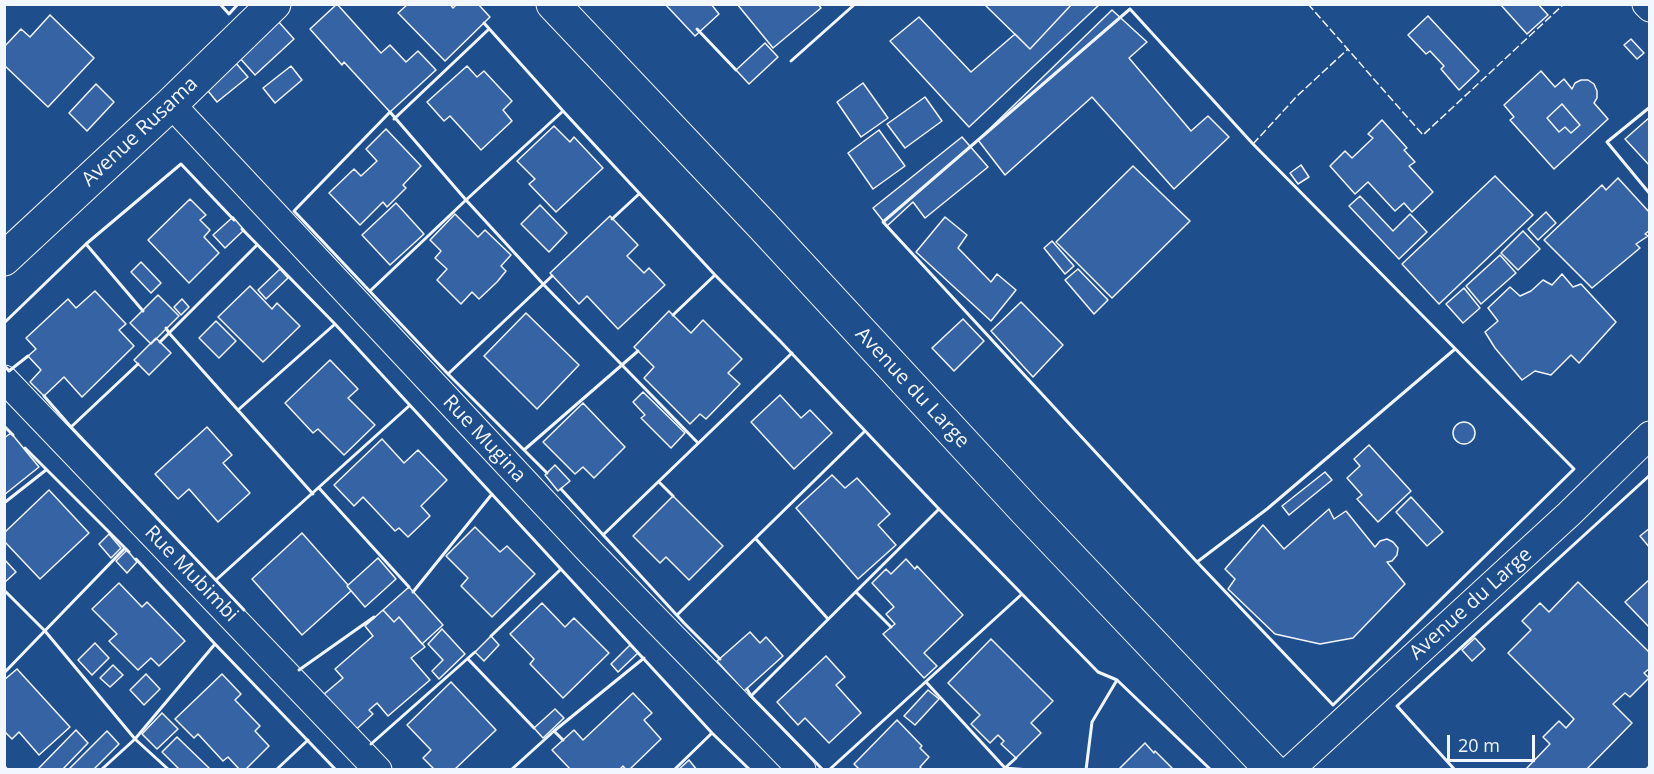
<!DOCTYPE html>
<style>
body{margin:0}
#map{position:relative;width:1654px;height:774px;overflow:hidden;background:#1f4e8c;font-family:"Open Sans",sans-serif}
canvas{display:block}
.frame{position:absolute;inset:0;border:6px solid #f2f6ff;pointer-events:none}
.scale{position:absolute;left:1447px;top:735px;width:88px;height:27px;box-sizing:border-box;border:3px solid #f2f6ff;border-top:0;padding-left:8px;font-size:18px;line-height:21px;white-space:nowrap;color:#f2f6ff;-webkit-text-stroke:4px #1f4e8c;paint-order:stroke}
</style>
<div id="map">
<canvas width="1654" height="774"></canvas>
<div class="frame"></div>
<div class="scale">20 m</div>
</div>
<script>
const c = document.querySelector('canvas').getContext('2d');
c.lineJoin = 'round';
function paint(path, color) {
  c.fillStyle = color;
  c.fill(path, 'evenodd');
}
function poly(rows) {
  const path = new Path2D();
  for (const r of rows) {
    if (r.length === 3) {
      path.moveTo(r[0] + r[2], r[1]);
      path.arc(r[0], r[1], r[2], 0, 2 * Math.PI);
      continue;
    }
    path.moveTo(r[0], r[1]);
    for (let i = 2; i < r.length; i += 2) path.lineTo(r[i], r[i + 1]);
  }
  return path;
}
function stroke(path, color, width, dash) {
  c.strokeStyle = color;
  c.lineWidth = width;
  c.lineCap = dash ? 'butt' : 'round';
  c.setLineDash(dash || []);
  c.stroke(path);
}
function label(font, color, halo, rows, align = 'center') {
  c.font = font + ' "Open Sans",sans-serif';
  c.lineWidth = 4.5;
  c.setLineDash([]);
  c.textBaseline = 'middle';
  c.strokeStyle = halo;
  c.fillStyle = color;
  for (const [text, x, y, turn = 0] of rows) {
    c.save();
    c.translate(x, y);
    c.rotate((+turn || 0) * Math.PI / 180);
    c.textAlign = isNaN(turn) ? turn : align;
    if (halo) c.strokeText(text, 0, 0);
    c.fillText(text, 0, 0);
    c.restore();
  }
}
const building = poly([
 [337,4,381,53,390,45,406,62,418,51,436,70,390,112,344,62,342,65,310,29,337,4],
 [408,4,450,4,453,8,457,4,478,4,490,17,445,61,398,13,408,4],
 [665,4,711,4,719,14,695,36,665,4],
 [737,4,818,4,821,8,773,48,737,4],
 [984,4,1072,4,1030,49,984,4],
 [1072,4,1100,4,969,127,890,41,919,17,971,72,1015,34,1030,49,1072,4],
 [1500,4,1538,4,1548,15,1527,34,1500,4],
 [1112,10,1147,42,1129,58,1191,131,1208,116,1229,137,1174,189,1092,97,1005,175,978,140,1112,10],
 [50,15,94,58,48,107,4,65,4,47,21,29,30,37,50,15],
 [1428,16,1479,71,1459,90,1441,69,1444,66,1430,51,1426,54,1408,35,1428,16],
 [277,20,294,39,255,75,238,56,277,20],
 [1631,39,1644,53,1637,59,1624,45,1631,39],
 [765,43,778,57,749,84,736,70,765,43],
 [234,61,248,77,217,102,204,86,234,61],
 [291,66,302,80,275,103,263,88,291,66],
 [467,66,477,77,484,71,512,101,503,110,512,121,481,150,450,116,444,121,427,102,467,66],
 [1541,71,1555,87,1564,79,1572,89,1575,83,1581,80,1588,80,1594,84,1597,91,1597,98,1594,103,1608,119,1554,169,1510,120,1514,117,1504,105,1541,71],
 [1562,104,1580,125,1571,133,1565,127,1559,132,1547,118,1562,104],
 [863,83,888,118,861,137,837,102,863,83],
 [96,84,114,102,87,131,69,113,96,84],
 [925,97,942,121,905,148,887,124,925,97],
 [1562,104,1580,125,1571,133,1565,127,1559,132,1547,118,1562,104],
 [1650,117,1650,166,1625,139,1650,117],
 [1382,120,1407,148,1404,150,1415,162,1409,166,1433,192,1412,212,1404,203,1395,211,1368,182,1355,194,1330,166,1345,151,1352,158,1373,138,1368,134,1382,120],
 [554,126,570,142,574,137,603,168,556,212,529,184,535,179,517,161,554,126],
 [386,129,421,166,403,185,406,188,387,207,383,202,360,225,329,193,354,169,361,176,377,161,366,149,386,129],
 [879,130,905,166,873,189,848,153,879,130],
 [962,137,988,167,925,218,913,202,887,226,873,208,962,137],
 [1301,165,1309,177,1298,184,1290,173,1301,165],
 [1133,166,1190,221,1112,298,1056,242,1133,166],
 [1495,176,1533,215,1439,304,1402,264,1495,176],
 [1618,178,1650,213,1650,230,1645,234,1648,236,1636,244,1640,248,1592,288,1544,240,1602,185,1606,190,1618,178],
 [1360,196,1393,231,1410,214,1427,232,1399,259,1349,206,1360,196],
 [190,199,206,215,200,220,210,230,204,237,219,253,189,283,148,240,190,199],
 [396,203,424,234,390,265,362,235,396,203],
 [540,205,567,233,549,252,521,224,540,205],
 [1546,212,1556,223,1538,240,1528,229,1546,212],
 [455,214,478,237,485,230,511,255,501,266,506,271,497,282,479,299,472,292,461,304,437,280,447,269,435,258,441,251,430,240,455,214],
 [610,216,638,245,627,256,644,273,649,268,665,285,618,329,587,296,579,304,550,273,610,216],
 [233,217,244,230,225,248,213,235,233,217],
 [945,217,967,235,958,248,991,282,997,274,1016,290,991,321,916,252,945,217],
 [1523,231,1540,249,1518,270,1501,253,1523,231],
 [1052,241,1074,266,1065,274,1044,248,1052,241],
 [1500,255,1516,273,1481,304,1466,286,1500,255],
 [141,262,161,283,151,293,131,272,141,262],
 [280,269,288,278,266,299,258,290,280,269],
 [1078,269,1108,300,1094,314,1065,280,1078,269],
 [1562,274,1573,287,1581,284,1616,322,1579,363,1571,355,1551,375,1535,371,1522,380,1495,348,1485,332,1498,321,1488,308,1510,287,1520,296,1531,291,1543,280,1552,285,1562,274],
 [250,286,272,309,277,303,300,326,263,362,218,317,250,286],
 [1464,288,1480,308,1463,323,1446,304,1464,288],
 [95,291,126,324,119,330,134,346,82,397,64,377,44,396,30,382,41,370,28,356,36,349,26,338,68,299,76,308,95,291],
 [158,295,179,316,151,344,130,323,158,295],
 [182,299,189,307,181,315,174,307,182,299],
 [1021,302,1063,345,1033,377,991,331,1021,302],
 [669,311,691,333,703,320,742,359,728,373,740,384,706,419,700,414,690,424,644,378,654,367,634,347,669,311],
 [526,313,579,365,537,409,484,356,526,313],
 [963,319,984,341,954,371,932,348,963,319],
 [216,321,236,341,219,358,199,338,216,321],
 [156,338,171,353,149,375,134,360,156,338],
 [330,360,358,389,348,398,375,425,344,455,318,429,313,433,285,403,330,360],
 [643,392,685,433,671,448,641,418,645,415,633,402,643,392],
 [780,395,801,418,810,410,832,433,794,469,751,422,780,395],
 [583,403,625,447,594,478,583,467,575,474,543,442,583,403],
 [1464,433,11],
 [207,427,232,455,223,463,250,493,218,522,189,489,178,499,155,474,207,427],
 [11,433,39,467,4,495,4,438,11,433],
 [382,439,404,463,418,450,447,480,421,506,430,516,408,537,399,528,395,531,363,497,354,506,334,485,382,439],
 [1369,445,1411,491,1378,522,1357,499,1362,495,1347,478,1360,466,1354,459,1369,445],
 [555,465,570,481,558,491,545,475,555,465],
 [1325,472,1332,480,1289,515,1282,506,1325,472],
 [832,475,845,488,857,478,890,514,878,525,896,545,858,579,796,508,832,475],
 [49,490,89,533,40,579,4,541,4,533,49,490],
 [673,496,723,546,689,580,666,557,660,563,633,536,673,496],
 [1411,497,1443,532,1427,546,1396,512,1411,497],
 [1329,509,1334,519,1346,511,1375,547,1380,541,1387,539,1393,542,1398,548,1397,555,1392,561,1387,562,1405,584,1353,638,1320,644,1275,634,1228,589,1235,579,1225,569,1263,525,1284,549,1329,509],
 [475,527,500,552,507,546,535,574,492,617,461,586,468,578,446,556,475,527],
 [1650,528,1650,548,1640,536,1650,528],
 [302,533,348,585,347,586,351,591,302,635,252,579,302,533],
 [109,534,121,548,111,558,99,544,109,534],
 [127,550,137,562,127,573,116,561,127,550],
 [378,558,396,579,365,607,347,586,378,558],
 [4,559,16,572,4,583,4,559],
 [906,559,915,569,917,566,963,615,924,653,937,666,924,678,883,634,895,624,886,614,894,607,872,583,886,569,891,574,906,559],
 [1650,579,1650,628,1625,602,1650,579],
 [1578,582,1650,653,1650,668,1644,673,1649,678,1630,697,1625,693,1613,704,1632,723,1586,770,1525,770,1550,744,1543,737,1559,721,1566,728,1574,719,1508,653,1531,630,1522,621,1540,603,1549,612,1578,582],
 [119,583,142,607,147,602,185,641,159,666,151,658,138,670,109,641,117,634,92,609,119,583],
 [409,587,443,625,422,644,399,617,394,622,383,610,409,587],
 [542,603,565,627,574,618,609,653,563,698,530,664,534,659,510,634,542,603],
 [383,610,394,622,399,617,425,647,411,658,430,680,388,716,377,703,369,710,373,714,350,735,323,695,343,678,335,669,373,636,365,626,383,610],
 [442,629,465,654,439,679,432,671,443,660,428,644,442,629],
 [750,632,760,643,766,637,783,656,744,691,717,661,750,632],
 [491,636,499,645,484,661,475,652,491,636],
 [1475,638,1485,649,1472,661,1462,650,1475,638],
 [991,639,1053,701,1031,723,1041,733,1016,758,1001,744,1004,741,998,735,990,743,971,724,980,715,948,683,991,639],
 [95,643,109,658,92,675,78,660,95,643],
 [630,645,638,653,618,672,611,664,630,645],
 [826,656,845,677,836,685,861,713,829,743,805,718,798,725,777,702,826,656],
 [113,665,123,675,110,687,100,678,113,665],
 [17,669,70,727,39,755,19,732,12,739,4,731,4,680,17,669],
 [146,674,160,689,144,705,130,690,146,674],
 [222,674,241,694,235,700,260,726,255,731,269,746,245,770,240,770,228,757,223,761,198,734,194,738,175,719,222,674],
 [451,682,496,730,454,770,435,770,423,758,431,750,407,725,451,682],
 [928,690,939,699,915,725,904,716,928,690],
 [633,693,652,713,644,720,661,739,629,770,626,770,623,766,619,770,571,770,552,750,574,730,583,740,633,693],
 [555,709,564,718,543,738,534,728,555,709],
 [162,713,178,729,157,749,142,734,162,713],
 [897,720,922,746,920,748,929,757,920,767,923,770,860,770,854,764,897,720],
 [76,730,88,743,62,770,37,770,76,730],
 [107,731,119,744,93,770,68,770,107,731],
 [177,737,209,768,207,770,180,770,162,752,177,737],
 [1145,743,1154,753,1155,751,1174,770,1118,770,1145,743],
 [689,760,697,770,678,770,689,760]
]);
paint(building, '#3563a3');
stroke(building, '#f2f6ff', 1.5);
const minor = poly([
 [1646,4,1650,8],
 [171,104,593,555,802,770],
 [4,379,378,770],
 [1290,770,1569,514,1650,435]
]);
const secondary = poly([
 [553,4,763,226,1027,512,1272,770],
 [4,259,171,104,274,4]
]);
stroke(minor, '#f2f6ff', 29);
stroke(secondary, '#f2f6ff', 35);
stroke(minor, '#1f4e8c', 27);
stroke(secondary, '#1f4e8c', 33);
stroke(poly([
 [1308,4,1423,135,1564,4],
 [1253,144,1297,96,1348,49]
]), '#f2f6ff', 1.5, [8, 3]);
stroke(poly([
 [220,4,229,14,238,4],
 [1130,9,1253,144,1574,469,1333,705,1197,562,883,222,1130,9],
 [484,23,563,111,715,275,780,341,939,509,1098,672,1117,680,1211,770],
 [697,29,736,70],
 [791,61,855,4],
 [1650,107,1607,142,1650,194],
 [394,119,489,29],
 [612,219,639,194],
 [242,229,335,324,712,733,750,770],
 [86,244,143,311],
 [370,291,466,200,563,111],
 [673,315,715,275],
 [4,323,86,244,181,164,234,220],
 [166,328,169,333,313,494],
 [160,342,257,245],
 [4,365,9,371,28,356],
 [448,374,552,276],
 [44,396,71,427,244,610],
 [238,410,335,324],
 [4,426,13,435],
 [71,427,138,364],
 [25,448,129,552],
 [524,450,638,351],
 [547,473,448,374,294,211,390,112,466,200,544,285,698,443],
 [659,482,673,496],
 [319,488,409,587],
 [561,489,684,623,720,659],
 [4,503,46,470],
 [603,535,792,353],
 [756,539,828,619],
 [136,559,215,644,336,770],
 [1197,562,1267,509,1455,349],
 [216,580,409,406],
 [4,590,45,631,135,739,169,770],
 [413,592,492,494],
 [856,592,891,627],
 [677,615,865,431],
 [491,636,560,570],
 [468,659,534,728],
 [299,670,374,617],
 [4,673,125,548],
 [926,682,1005,768,1029,770],
 [747,689,751,696,823,770],
 [751,696,939,509],
 [554,731,563,740],
 [371,744,475,652],
 [4,766,7,770],
 [1005,768,1016,758],
 [101,770,135,739,215,644],
 [276,770,308,740],
 [511,770,554,731,644,658],
 [674,770,712,733],
 [829,770,1022,594],
 [1086,770,1092,722,1117,680],
 [1455,770,1397,706,1650,475],
 [1646,770,1650,766]
]), '#f2f6ff', 3);
label('20px', '#f2f6ff', '#1f4e8c', [
 ["Avenue Rusama",140,132,-43],
 ["Avenue du Large",912,388,47],
 ["Rue Mugina",484,439,47],
 ["Rue Mubimbi",191,574,46],
 ["Avenue du Large",1471,604,-42]
]);
</script>
